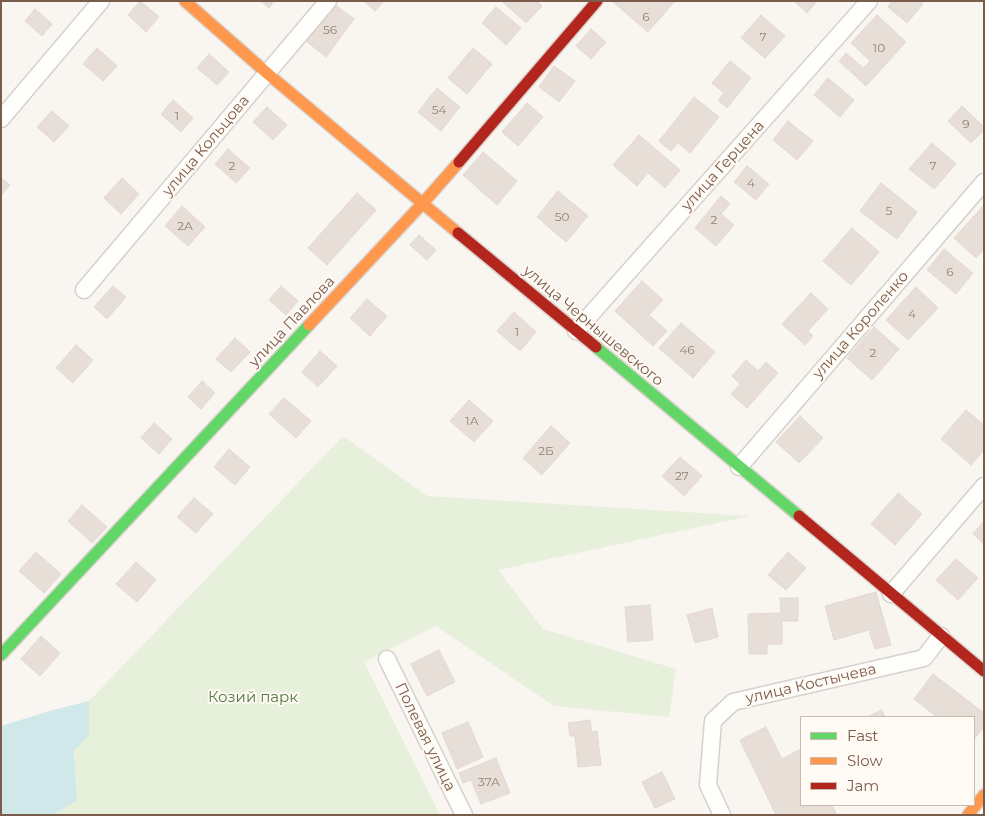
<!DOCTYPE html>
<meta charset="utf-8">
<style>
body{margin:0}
#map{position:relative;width:985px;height:816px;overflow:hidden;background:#f9f5f0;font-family:Montserrat,sans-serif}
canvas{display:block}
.frame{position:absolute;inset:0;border:2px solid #7a5c4d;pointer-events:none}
.legend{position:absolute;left:800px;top:716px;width:175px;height:90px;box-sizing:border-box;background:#fffaf3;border:1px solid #cabbb1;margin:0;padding:6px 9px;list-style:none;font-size:15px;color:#7a5c4d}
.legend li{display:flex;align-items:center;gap:10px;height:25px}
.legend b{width:25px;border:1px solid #cabbb1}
</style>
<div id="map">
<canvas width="985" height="816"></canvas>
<div class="frame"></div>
<ul class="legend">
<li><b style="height:6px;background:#63d668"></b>Fast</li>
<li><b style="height:6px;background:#ff974d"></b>Slow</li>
<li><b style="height:6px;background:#b3261e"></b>Jam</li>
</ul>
</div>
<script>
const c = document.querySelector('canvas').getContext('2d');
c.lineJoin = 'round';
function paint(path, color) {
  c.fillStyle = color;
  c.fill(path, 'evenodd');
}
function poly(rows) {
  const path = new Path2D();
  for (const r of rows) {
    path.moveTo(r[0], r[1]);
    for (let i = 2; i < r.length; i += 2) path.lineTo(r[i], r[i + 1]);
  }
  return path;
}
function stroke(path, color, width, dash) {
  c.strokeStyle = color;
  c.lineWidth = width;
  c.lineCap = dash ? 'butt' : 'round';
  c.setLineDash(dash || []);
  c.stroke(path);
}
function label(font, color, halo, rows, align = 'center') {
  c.font = font + ' Montserrat,sans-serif';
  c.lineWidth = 4;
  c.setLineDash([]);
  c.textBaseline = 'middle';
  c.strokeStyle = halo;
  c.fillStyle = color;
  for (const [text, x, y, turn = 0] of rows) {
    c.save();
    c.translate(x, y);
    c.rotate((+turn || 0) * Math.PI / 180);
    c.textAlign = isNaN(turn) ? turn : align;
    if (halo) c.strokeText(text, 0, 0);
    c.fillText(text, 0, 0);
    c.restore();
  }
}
paint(poly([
 [343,436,427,496,750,516,498,570,543,629,676,669,669,717,554,706,436,626,364,662,440,815,53,815,77,800,74,751,89,735,89,701]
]), '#e7f0db');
paint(poly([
 [89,701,89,735,74,751,77,800,53,815,1,815,1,726,53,710]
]), '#d0e8ea');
const building = poly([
 [140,1,159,17,146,32,128,15,140,1],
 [261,1,274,1,269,8,261,1],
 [364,1,384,1,375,11,364,1],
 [537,1,542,6,526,23,503,2,537,1],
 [612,1,675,1,648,32,612,1],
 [794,1,817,1,807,13,794,1],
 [892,1,920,1,923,4,907,23,888,7,892,1],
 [334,4,354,19,326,57,306,41,334,4],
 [496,7,521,28,506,45,482,23,496,7],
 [35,9,52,24,42,36,25,21,35,9],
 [761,15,785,36,765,58,741,38,761,15],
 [877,15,906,42,866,86,839,61,846,53,863,68,870,61,851,43,877,15],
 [591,29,606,42,591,59,576,46,591,29],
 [97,48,117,66,103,81,83,64,97,48],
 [473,48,492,64,467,94,448,78,473,48],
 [209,54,229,72,217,85,197,68,209,54],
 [730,61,751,78,727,108,718,100,724,93,712,83,730,61],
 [554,66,575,81,559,102,539,87,554,66],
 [828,78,854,100,840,117,814,95,828,78],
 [437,88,460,107,441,131,418,112,437,88],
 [694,97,719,117,690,153,678,143,671,151,659,141,694,97],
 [173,100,193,118,181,132,161,114,173,100],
 [527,103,543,117,518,146,502,132,527,103],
 [962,106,984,127,984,130,971,143,948,121,962,106],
 [267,107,287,125,273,140,253,122,267,107],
 [52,111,69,126,54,142,37,127,52,111],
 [788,121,813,141,797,160,773,140,788,121],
 [639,135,680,170,665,188,648,173,637,186,613,165,639,135],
 [932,143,956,164,934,189,909,169,932,143],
 [228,149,250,168,236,183,215,164,228,149],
 [483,152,517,181,497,205,463,175,483,152],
 [747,166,769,184,756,200,734,182,747,166],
 [1,178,10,185,1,195,1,178],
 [122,178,139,194,121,214,104,198,122,178],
 [881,183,917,212,897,239,860,211,881,183],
 [558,191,588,216,566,242,537,217,558,191],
 [357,193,376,210,327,265,308,248,357,193],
 [721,196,730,204,721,214,734,225,716,246,695,228,721,196],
 [984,205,984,249,976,258,954,238,984,205],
 [182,206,205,227,188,246,165,226,182,206],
 [852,228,879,252,851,285,823,261,852,228],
 [419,235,436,250,427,260,410,245,419,235],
 [944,249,973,273,956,294,927,270,944,249],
 [642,281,663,300,649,315,667,331,653,346,615,311,642,281],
 [113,286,126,297,107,319,94,307,113,286],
 [281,286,298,301,286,315,269,300,281,286],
 [916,287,938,308,908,340,886,320,916,287],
 [811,293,828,309,808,331,813,336,805,345,782,324,811,293],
 [367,299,387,316,370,336,350,318,367,299],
 [514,312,536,332,520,351,497,331,514,312],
 [681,323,715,352,693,378,659,348,681,323],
 [874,327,899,349,872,380,847,358,874,327],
 [235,338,250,352,231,372,216,359,235,338],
 [76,345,93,360,73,383,56,368,76,345],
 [320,351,337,366,318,387,302,372,320,351],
 [746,360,758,371,766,362,778,373,747,408,731,394,740,384,732,376,746,360],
 [202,381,215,393,201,409,188,397,202,381],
 [284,398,311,421,296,438,269,414,284,398],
 [469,400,493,421,474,442,450,421,469,400],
 [966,410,984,425,984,450,971,465,941,439,966,410],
 [800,416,823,438,799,463,776,442,800,416],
 [154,423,172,439,159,454,141,438,154,423],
 [551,426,570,443,542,475,523,458,551,426],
 [229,449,250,467,235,485,214,467,229,449],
 [680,457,702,476,684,496,662,476,680,457],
 [898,493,922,514,895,545,871,524,898,493],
 [194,498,213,514,196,533,177,517,194,498],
 [82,505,107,527,92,543,68,521,82,505],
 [984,521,984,544,973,534,984,521],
 [36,552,61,574,44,593,19,571,36,552],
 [788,552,806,568,786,590,768,575,788,552],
 [956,559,978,578,958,600,936,580,956,559],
 [136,562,156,580,137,602,116,584,136,562],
 [876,592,891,645,875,649,869,630,834,640,825,606,876,592],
 [780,598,798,598,798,621,782,621,782,644,767,644,767,654,749,654,748,614,781,613,780,598],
 [650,605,653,640,628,642,625,607,650,605],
 [712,608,718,637,695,643,687,615,712,608],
 [41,636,60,653,40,676,21,659,41,636],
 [439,650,455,682,427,696,411,664,439,650],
 [933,674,984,713,984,727,974,739,974,717,937,717,914,699,933,674],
 [882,710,885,717,867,717,882,710],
 [590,720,592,732,597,731,601,765,578,767,575,736,570,736,568,723,590,720],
 [468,722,483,757,457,769,442,733,468,722],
 [766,727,782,759,801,749,801,805,832,805,837,815,776,815,740,740,766,727],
 [496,758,510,793,481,804,471,780,463,783,459,773,496,758],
 [662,772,675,799,655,808,642,782,662,772]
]);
paint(building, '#e6ded7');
stroke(building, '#e2d8d2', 1);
const street = poly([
 [1,119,101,1],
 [84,290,328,1],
 [576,331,869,1],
 [739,467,984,182],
 [891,594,984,486],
 [387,659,464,815],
 [722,815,708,785,713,721,733,702,924,658,941,636]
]);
const fast = poly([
 [596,347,799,516],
 [1,655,309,325]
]);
const slow = poly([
 [185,1,268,74,458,233],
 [309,325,423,203,459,162],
 [968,815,984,795]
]);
const jam = poly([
 [459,162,597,1],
 [458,233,596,347],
 [799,516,984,671]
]);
stroke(street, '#d7d1cb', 19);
stroke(fast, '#d9d2cb', 14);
stroke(slow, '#d9d2cb', 14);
stroke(jam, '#d9d2cb', 14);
stroke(street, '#fefefd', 16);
stroke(fast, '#63d668', 11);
stroke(slow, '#ff974d', 11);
stroke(jam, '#b3261e', 11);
label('12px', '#977e72', null, [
 ["6",646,17],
 ["56",330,30],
 ["7",763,37],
 ["10",879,48],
 ["54",439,110],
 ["1",177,116],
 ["9",966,124],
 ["2",232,166],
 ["7",933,166],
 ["4",751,183],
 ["5",889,211],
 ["50",562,217],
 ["2",714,220],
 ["2А",185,226],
 ["6",950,272],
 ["4",912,314],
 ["1",517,332],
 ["46",687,350],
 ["2",873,353],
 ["1А",472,421],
 ["2Б",546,451],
 ["27",682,476],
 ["37А",489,782]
]);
label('15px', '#7a5c4d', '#fffaf3', [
 ["улица Кольцова",206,146,-50],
 ["улица Герцена",723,166,-48],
 ["улица Павлова",292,322,-47],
 ["улица Короленко",861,325,-49],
 ["улица Чернышевского",593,326,40],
 ["улица Костычева",811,684,-13],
 ["Полевая улица",425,737,64]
]);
label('15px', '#537a41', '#fffaf3', [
 ["Козий парк",253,698]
]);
</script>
